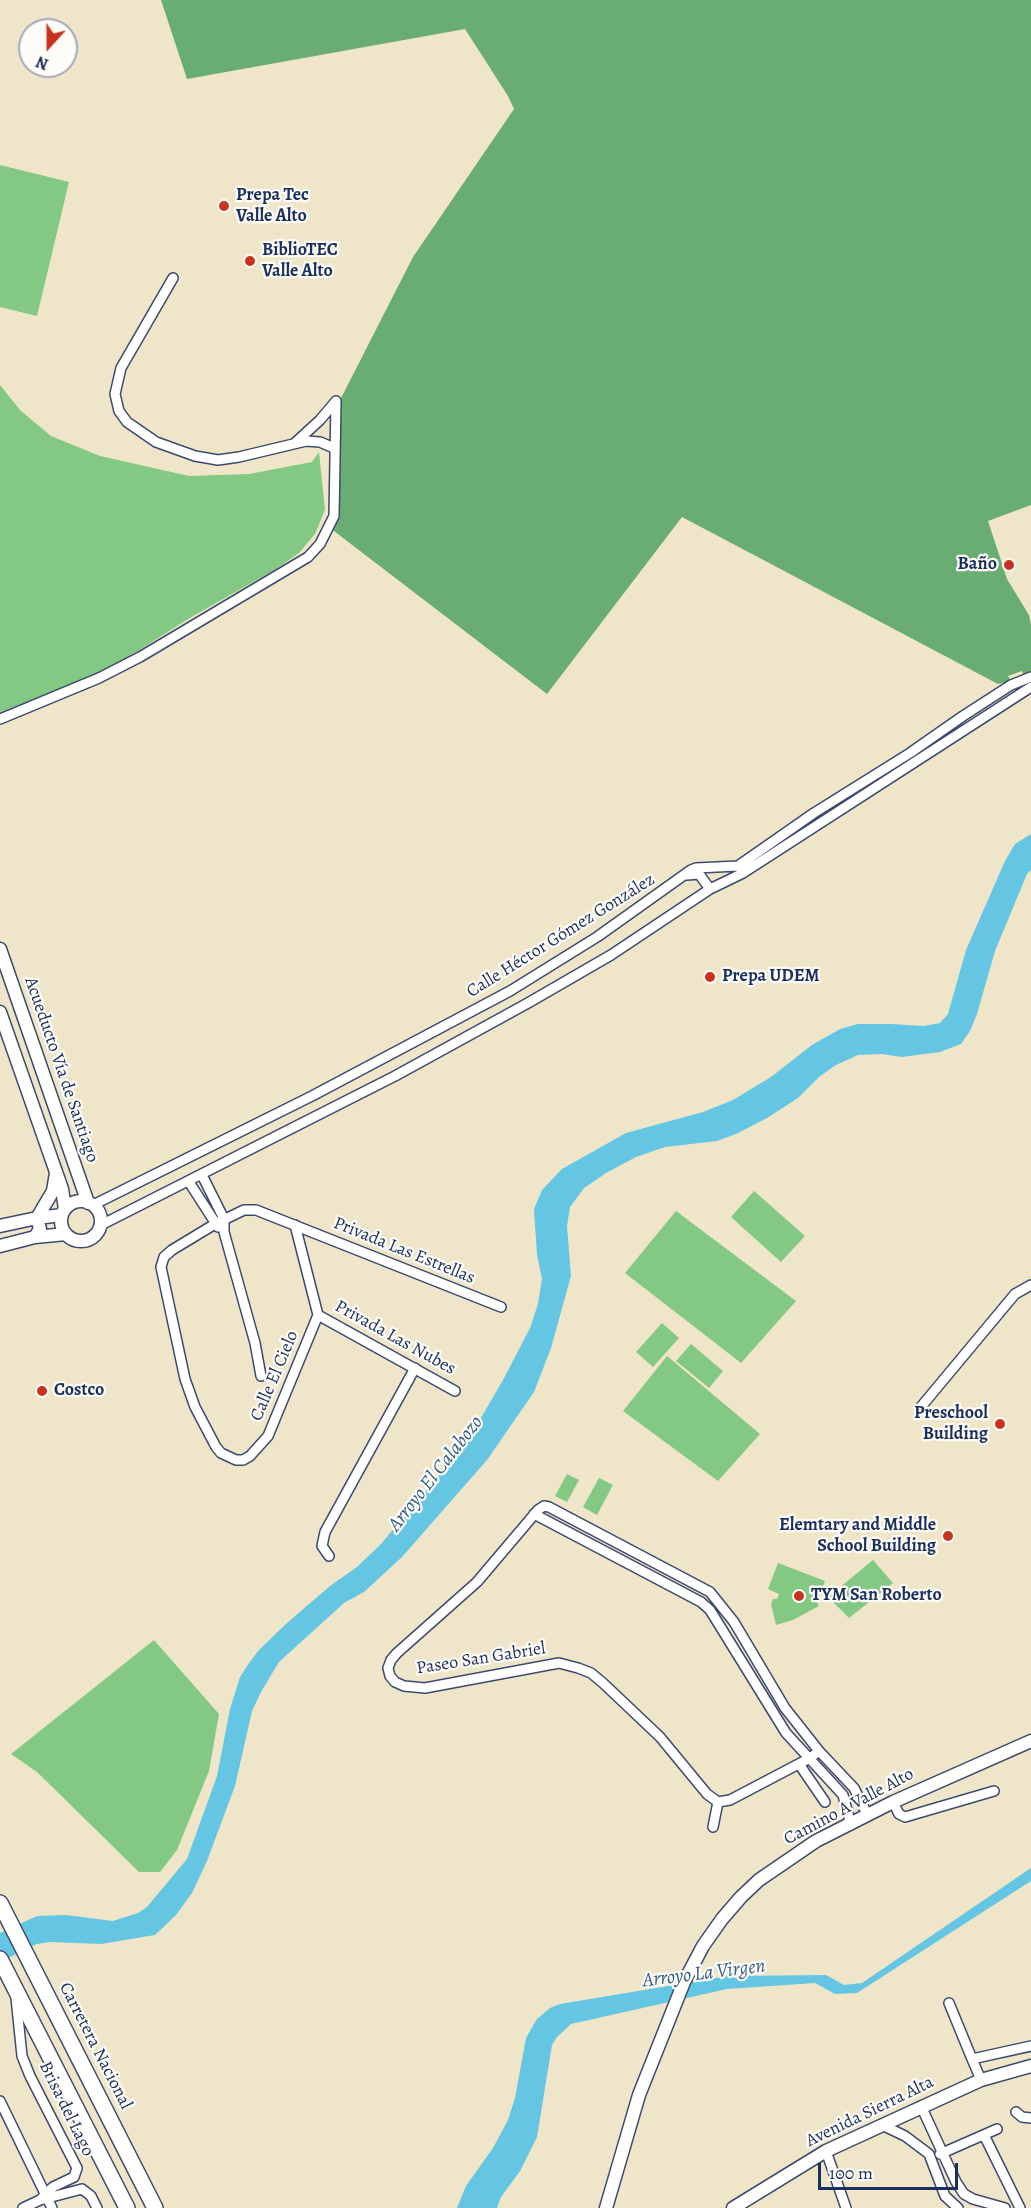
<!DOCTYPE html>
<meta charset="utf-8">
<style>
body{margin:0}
#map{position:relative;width:1031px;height:2208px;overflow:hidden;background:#efe5c8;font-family:Alegreya,serif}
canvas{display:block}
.north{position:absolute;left:18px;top:18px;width:60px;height:60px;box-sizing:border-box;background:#fdfcf7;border:2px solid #a3aaba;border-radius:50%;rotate:201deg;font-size:16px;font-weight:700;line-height:24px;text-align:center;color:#1b2f5e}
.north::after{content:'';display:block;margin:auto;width:21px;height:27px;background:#c8321e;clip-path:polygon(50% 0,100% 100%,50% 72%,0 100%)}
.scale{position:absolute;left:818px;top:2163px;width:140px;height:27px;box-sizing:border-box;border:3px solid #1b2f5e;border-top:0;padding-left:8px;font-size:18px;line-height:21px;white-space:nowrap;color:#1b2f5e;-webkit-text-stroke:4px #fdfcf7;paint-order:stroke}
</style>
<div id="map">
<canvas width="1031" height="2208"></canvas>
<div class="north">N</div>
<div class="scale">100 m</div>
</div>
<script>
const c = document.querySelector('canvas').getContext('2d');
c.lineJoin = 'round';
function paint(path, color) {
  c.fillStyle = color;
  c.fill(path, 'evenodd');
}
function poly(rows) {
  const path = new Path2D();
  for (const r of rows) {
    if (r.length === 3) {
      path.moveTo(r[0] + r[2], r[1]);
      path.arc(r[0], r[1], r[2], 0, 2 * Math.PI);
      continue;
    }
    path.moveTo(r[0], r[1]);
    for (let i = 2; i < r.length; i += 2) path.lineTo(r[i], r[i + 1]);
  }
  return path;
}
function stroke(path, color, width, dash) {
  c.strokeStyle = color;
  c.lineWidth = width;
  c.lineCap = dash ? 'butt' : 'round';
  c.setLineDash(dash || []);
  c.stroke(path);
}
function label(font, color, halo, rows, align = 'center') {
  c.font = font + ' Alegreya,serif';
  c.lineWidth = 4.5;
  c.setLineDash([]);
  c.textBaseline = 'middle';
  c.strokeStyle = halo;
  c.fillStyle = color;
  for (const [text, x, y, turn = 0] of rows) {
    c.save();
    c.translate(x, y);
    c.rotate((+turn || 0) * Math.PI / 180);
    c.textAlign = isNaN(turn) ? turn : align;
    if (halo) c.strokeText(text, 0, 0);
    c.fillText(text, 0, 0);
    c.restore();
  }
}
paint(poly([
 [0,165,69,182,37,316,0,307],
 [0,385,20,410,51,436,100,456,189,476,249,474,312,462,319,452,325,510,315,534,299,553,276,569,188,619,108,670,0,712],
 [961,721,964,725,758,856,758,854],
 [754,1191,805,1236,781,1262,731,1217],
 [676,1211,796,1301,741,1363,625,1273],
 [662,1323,679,1338,653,1367,636,1352],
 [691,1344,723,1371,709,1388,676,1361],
 [667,1356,760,1434,718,1481,623,1411],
 [567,1474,579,1480,567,1502,555,1496],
 [599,1478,613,1485,597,1515,583,1507],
 [873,1560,893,1583,849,1618,828,1597],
 [778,1563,825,1581,817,1602,819,1606,793,1620,776,1625,771,1604,773,1599,777,1599,779,1594,768,1589],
 [154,1640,219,1714,209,1771,177,1850,160,1872,139,1872,37,1772,11,1754]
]), '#83c984');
paint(poly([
 [161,0,1031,0,1031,505,988,521,1007,579,1029,615,1031,625,1031,674,1024,677,1022,671,1008,676,1011,681,998,684,682,517,547,694,330,528,336,408,413,257,514,109,508,96,465,29,187,79]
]), '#6aad72');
paint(poly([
 [1031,834,1031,870,1027,874,995,951,977,1014,970,1031,961,1044,940,1052,902,1057,882,1054,858,1055,836,1065,819,1077,798,1098,767,1118,736,1134,717,1141,665,1147,636,1157,606,1173,584,1188,570,1207,567,1226,571,1276,551,1348,534,1392,487,1460,402,1557,364,1592,344,1603,279,1662,261,1692,252,1711,235,1786,207,1861,192,1893,176,1915,155,1935,101,1944,50,1942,37,1944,0,1962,0,1933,37,1916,66,1915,113,1921,138,1913,147,1907,187,1859,217,1776,230,1709,240,1677,247,1666,258,1651,287,1623,330,1586,357,1567,381,1544,468,1440,503,1380,530,1328,538,1304,542,1279,537,1255,534,1209,542,1190,562,1169,626,1133,703,1112,733,1100,771,1077,812,1045,840,1029,858,1024,891,1024,924,1026,940,1023,948,1014,966,950,1005,861,1015,844],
 [1031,1868,1031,1881,857,1993,835,1994,815,1983,727,1989,571,2024,557,2037,552,2045,537,2137,520,2171,501,2197,497,2208,457,2208,466,2186,493,2148,508,2120,515,2098,526,2038,537,2019,550,2008,560,2004,728,1976,826,1975,844,1985,862,1983]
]), '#65c6e3');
const minor = poly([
 [173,278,121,368,115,394,119,411,127,422,156,442,195,456,218,460,239,457,306,441,320,442,334,448],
 [296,442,320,420,336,401],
 [0,719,99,678,140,657,308,557,320,544,334,516,336,401],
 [687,875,699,874,710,889],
 [202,1175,224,1219,224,1232,255,1343,261,1376],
 [189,1182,218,1227],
 [93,1205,312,1096,510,991,597,937,691,870,696,868,738,866,814,813,910,753,963,716,1011,685,1031,677],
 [101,1225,395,1076,528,1003,611,955,710,889,743,873,1031,687],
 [295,1225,318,1315,268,1436,250,1456,243,1460,236,1460,221,1453,216,1447,195,1407,185,1379,161,1267,164,1257,172,1250,215,1224,244,1210,256,1210,501,1307],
 [318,1315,455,1391],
 [920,1408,1015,1294,1031,1285],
 [534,1514,701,1602,710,1610,786,1733,843,1795,851,1825],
 [329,1556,322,1546,325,1532,415,1368],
 [819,1751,810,1758,730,1800,718,1802,707,1794,660,1737,603,1683,591,1673,578,1668,559,1663,425,1688,404,1686,395,1682,390,1676,388,1668,391,1660,397,1653,477,1582,538,1510,544,1506,549,1507,710,1592,734,1622,785,1708,819,1751,854,1788,868,1816],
 [799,1764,825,1802],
 [893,1802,899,1814,905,1817,994,1791],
 [713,1827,718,1802],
 [16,1998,22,2056,30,2076,77,2168,74,2177,53,2187,40,2200],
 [949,2003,972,2059],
 [981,2080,972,2059,1031,2046],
 [0,2101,52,2208],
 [921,2106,956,2182,964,2194,973,2199,1005,2208],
 [1016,2112,1022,2117,1031,2118],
 [882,2125,905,2136,929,2154,945,2196,958,2208],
 [984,2135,1020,2208],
 [826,2151,846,2208],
 [940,2154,997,2129],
 [23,2208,40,2200,82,2189,91,2196,97,2208]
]);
const tertiary = poly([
 [0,949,88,1203],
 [0,1012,62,1189,65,1209],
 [81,1221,20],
 [0,1226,37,1218,62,1215],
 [35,1237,40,1229,37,1218,53,1191,56,1173],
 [0,1246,35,1237,66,1234],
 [606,2208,639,2095,684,1982,703,1946,722,1919,741,1897,759,1880,816,1841,893,1802,1031,1741],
 [733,2208,826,2151,981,2080,1031,2066]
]);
const trunk = poly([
 [0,1903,155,2208],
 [0,1959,127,2208]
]);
stroke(minor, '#3b4a6e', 12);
stroke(tertiary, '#3b4a6e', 15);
stroke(trunk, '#3b4a6e', 18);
stroke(minor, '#fff', 9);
stroke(tertiary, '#fff', 12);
stroke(trunk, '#fff', 15);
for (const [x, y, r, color] of [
 [224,206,6,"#c8321e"],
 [250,261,6,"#c8321e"],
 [1009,565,6,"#c8321e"],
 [710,977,6,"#c8321e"],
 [42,1391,6,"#c8321e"],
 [1000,1424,6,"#c8321e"],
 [948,1536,6,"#c8321e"],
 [799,1596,6,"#c8321e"]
]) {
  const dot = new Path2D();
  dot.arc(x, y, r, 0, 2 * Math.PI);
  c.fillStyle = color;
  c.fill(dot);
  stroke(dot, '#fdfcf7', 2);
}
label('bold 18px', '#1b2f5e', '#fdfcf7', [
 ["Prepa Tec",236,196],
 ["Valle Alto",236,217],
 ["BiblioTEC",262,251],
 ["Valle Alto",262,272],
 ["Baño",997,565,"right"],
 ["Prepa UDEM",722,977],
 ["Costco",54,1391],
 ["Preschool",988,1414,"right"],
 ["Building",988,1435,"right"],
 ["Elemtary and Middle",936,1526,"right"],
 ["School Building",936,1547,"right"],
 ["TYM San Roberto",811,1596]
], 'left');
label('18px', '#1b2f5e', '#fdfcf7', [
 ["Calle Héctor Gómez González",561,936,-32],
 ["Acueducto Vía de Santiago",61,1070,71],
 ["Privada Las Estrellas",404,1251,22],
 ["Privada Las Nubes",395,1338,29],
 ["Calle El Cielo",275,1376,-67],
 ["Paseo San Gabriel",481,1659,-9],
 ["Camino A Valle Alto",849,1807,-28],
 ["Carretera Nacional",95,2046,63],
 ["Brisa del Lago",66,2109,64],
 ["Avenida Sierra Alta",870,2112,-26]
]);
label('italic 20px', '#315c86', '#fdfcf7', [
 ["Arroyo El Calabozo",436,1474,-52],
 ["Arroyo La Virgen",704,1974,-7]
]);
</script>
